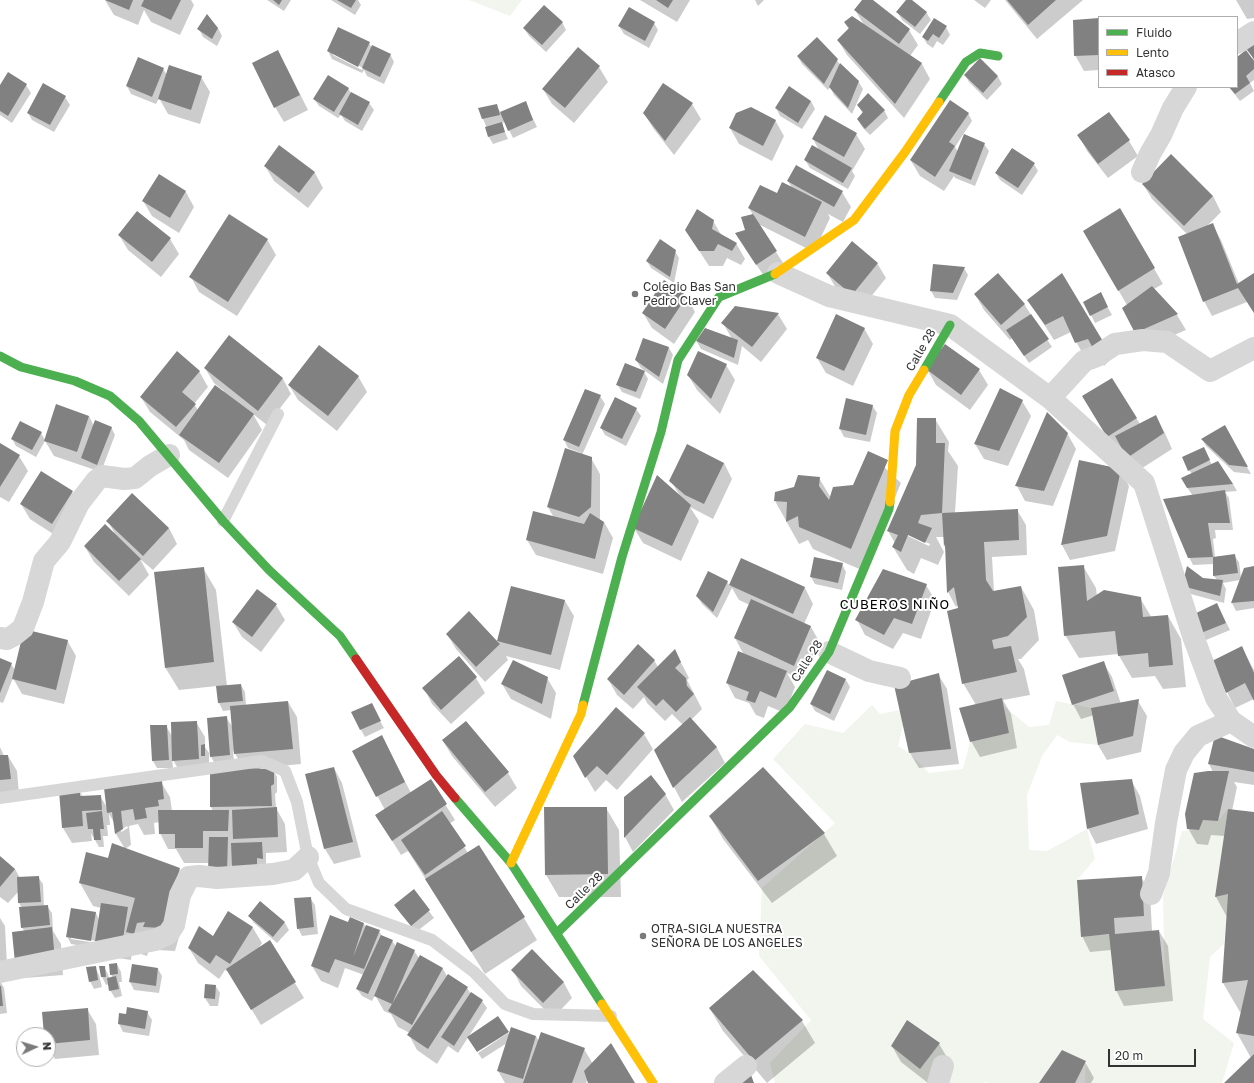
<!DOCTYPE html>
<meta charset="utf-8">
<style>
body{margin:0}
#map{position:relative;width:1254px;height:1083px;overflow:hidden;background:#fff;font-family:"Golos Text",sans-serif}
canvas{display:block}
.legend{position:absolute;left:1098px;top:16px;width:140px;height:72px;box-sizing:border-box;background:#fff;border:1px solid #adadad;margin:0;padding:5px 7px;list-style:none;font-size:12px;color:#333}
.legend li{display:flex;align-items:center;gap:8px;height:20px}
.legend b{width:20px;border:1px solid #adadad}
.north{position:absolute;left:16px;top:1027px;width:40px;height:40px;box-sizing:border-box;background:#fff;border:1px solid #adadad;border-radius:50%;rotate:86deg;font-size:11px;font-weight:700;line-height:16px;text-align:center;color:#333}
.north::after{content:'';display:block;margin:auto;width:14px;height:18px;background:#7a7a7a;clip-path:polygon(50% 0,100% 100%,50% 72%,0 100%)}
.scale{position:absolute;left:1108px;top:1049px;width:88px;height:18px;box-sizing:border-box;border:2px solid #333;border-top:0;padding-left:5px;font-size:12px;line-height:14px;white-space:nowrap;color:#333;-webkit-text-stroke:3px #fff;paint-order:stroke}
</style>
<div id="map">
<canvas width="1254" height="1083"></canvas>
<ul class="legend">
<li><b style="height:5px;background:#4caf50"></b>Fluido</li>
<li><b style="height:5px;background:#ffc107"></b>Lento</li>
<li><b style="height:5px;background:#c62828"></b>Atasco</li>
</ul>
<div class="north">N</div>
<div class="scale">20 m</div>
</div>
<script>
const c = document.querySelector('canvas').getContext('2d');
c.lineJoin = 'round';
function paint(path, color) {
  c.fillStyle = color;
  c.fill(path, 'evenodd');
}
function poly(rows) {
  const path = new Path2D();
  for (const r of rows) {
    path.moveTo(r[0], r[1]);
    for (let i = 2; i < r.length; i += 2) path.lineTo(r[i], r[i + 1]);
  }
  return path;
}
function stroke(path, color, width, dash) {
  c.strokeStyle = color;
  c.lineWidth = width;
  c.lineCap = dash ? 'butt' : 'round';
  c.setLineDash(dash || []);
  c.stroke(path);
}
function label(font, color, halo, rows, align = 'center') {
  c.font = font + ' "Golos Text",sans-serif';
  c.lineWidth = 4;
  c.setLineDash([]);
  c.textBaseline = 'middle';
  c.strokeStyle = halo;
  c.fillStyle = color;
  for (const [text, x, y, turn = 0] of rows) {
    c.save();
    c.translate(x, y);
    c.rotate((+turn || 0) * Math.PI / 180);
    c.textAlign = isNaN(turn) ? turn : align;
    if (halo) c.strokeText(text, 0, 0);
    c.fillText(text, 0, 0);
    c.restore();
  }
}
paint(poly([
 [469,0,522,0,510,16],
 [1056,701,1091,708,1098,745,1070,742,1057,735,1042,756,1027,795,1029,850,1047,851,1087,829,1095,859,1077,880,1081,936,1109,935,1115,991,1165,986,1163,896,1182,831,1199,830,1203,820,1218,821,1228,809,1215,897,1228,894,1224,944,1210,957,1203,1019,1234,1043,1222,1083,1085,1083,1086,1061,1062,1050,1040,1083,987,1083,986,1082,982,1083,947,1083,942,1054,934,1083,775,1083,770,1063,811,1020,759,956,762,888,835,823,773,759,805,724,843,733,872,705,880,714,900,710,903,725,898,746,909,753,929,773,963,769,970,742,1009,733,1004,706,1029,727,1049,725]
]), '#f1f5ed');
paint(poly([
 [105,0,191,0,194,5,180,35,151,22,144,10,138,25,114,15],
 [267,0,291,0,284,11],
 [331,0,358,0,361,5,355,15],
 [640,0,690,0,677,22],
 [755,0,764,0,758,6],
 [863,0,872,0,909,30,918,45,910,56,922,64,930,79,904,118,847,55,838,40,849,30,845,23,864,25,855,10],
 [907,0,911,0,926,12,931,20,920,34,902,20,898,13],
 [974,0,991,0,985,8],
 [1005,0,1083,0,1037,39],
 [1236,0,1254,0,1254,18,1247,19],
 [1099,19,1099,70,1084,71,1075,55],
 [562,22,566,30,546,52,529,36,524,28],
 [654,23,658,30,649,48,624,34,619,26],
 [946,27,950,35,943,45,937,41,933,48,927,44,923,37],
 [218,28,222,36,217,46,203,37,199,29],
 [1254,40,1254,80,1250,83,1254,91,1240,101,1229,87,1237,87,1237,58,1253,58,1246,46],
 [369,43,372,48,390,54,394,62,384,84,367,76,364,70,362,73,332,59,328,51],
 [333,53,363,68,362,70,333,55],
 [798,57,837,60,840,65,858,81,863,89,852,114,834,95,830,87,828,90,802,64],
 [980,60,998,77,1002,84,987,100,969,82,965,75],
 [286,66,308,110,284,122,275,107],
 [599,67,608,82,574,123,552,104,543,89],
 [163,69,167,75,201,77,210,92,200,124,168,114,159,98,156,104,131,94,127,86],
 [8,74,26,85,31,93,12,123,0,115,0,87],
 [348,88,351,93,369,103,374,110,362,131,345,121,341,115,338,118,319,106,314,99],
 [65,97,70,105,54,132,32,120,28,113],
 [811,101,815,109,802,129,780,116,776,108],
 [525,102,537,127,513,138,505,122,501,123,508,139,493,144,489,137,487,128,483,119,480,109,496,105,501,113],
 [692,104,701,119,674,155,653,128,644,113],
 [858,105,884,110,888,118,870,135,862,127,858,120,863,114],
 [968,113,972,121,955,147,958,152,984,144,989,151,975,186,955,178,954,176,944,191,920,176,911,161],
 [1109,113,1129,141,1138,156,1108,178,1087,151,1079,135],
 [775,120,784,136,772,161,739,144,730,128],
 [856,134,865,149,852,171,855,176,848,189,810,168,805,160,819,150,813,139],
 [279,146,315,173,323,188,308,208,274,181,265,166],
 [1034,164,1038,171,1022,195,1000,180,996,173],
 [160,175,186,192,194,207,179,233,152,216,143,201],
 [788,181,842,192,851,207,843,222,828,214,830,218,814,252,758,224,785,266,766,279,745,248,746,231,753,215,749,208,792,188],
 [1143,184,1213,196,1221,212,1207,226,1212,224,1221,240,1239,284,1254,274,1254,313,1247,302,1212,316,1204,301,1187,234,1152,199],
 [1120,210,1163,284,1154,289,1177,315,1186,330,1144,348,1127,305,1084,231],
 [137,213,170,239,179,254,161,277,128,250,119,235],
 [713,221,722,236,736,243,745,259,741,265,727,258,723,266,709,266,686,230],
 [267,239,276,255,237,316,199,292,191,277],
 [675,251,679,258,674,283,651,268,647,261],
 [877,263,886,278,861,309,836,288,827,273],
 [964,268,968,275,957,300,935,298,931,291],
 [1062,275,1112,358,1104,366,1098,355,1085,358,1071,332,1054,340,1029,301],
 [664,282,687,297,695,312,674,344,652,328,643,313],
 [975,294,1024,304,1052,347,1029,363,1012,338,1010,340,984,310],
 [1104,301,1112,315,1095,323,1091,315],
 [736,307,778,314,787,329,761,362,742,346,738,365,701,349,697,342,732,339,723,323],
 [864,328,873,344,853,386,826,373,817,358],
 [229,336,283,379,291,394,267,425,253,414,262,430,228,478,189,450,184,440,150,412,141,397,199,371,208,387,194,404,198,410,224,391,214,383,205,368],
 [643,339,669,348,673,355,663,384,641,368,636,360],
 [726,365,735,380,720,414,697,390,688,375],
 [927,369,979,370,988,385,970,410,936,385],
 [644,372,648,379,640,399,622,392,617,384],
 [358,376,367,392,337,431,298,400,289,385],
 [1112,379,1140,424,1156,416,1164,431,1172,449,1136,472,1117,452,1092,412],
 [600,396,605,404,582,455,591,458,600,474,600,520,604,522,613,538,603,574,536,555,527,540,554,518,548,507,581,453,568,448,564,440],
 [1022,401,1031,416,1008,466,984,459,975,444],
 [872,405,877,413,870,442,844,437,840,429],
 [636,409,641,416,626,446,605,435,601,428],
 [89,416,94,426,111,427,115,435,101,472,54,456,45,441,36,457,16,446,12,439,41,433,45,440],
 [935,419,949,442,948,451,958,466,955,513,1017,510,1026,525,1027,555,992,557,994,592,1021,587,1034,610,1039,640,1021,659,1018,659,1024,669,1030,695,1003,700,1011,714,1017,748,980,757,971,741,976,705,963,683,959,609,958,605,956,607,948,592,946,550,945,547,944,537,936,537,944,552,938,565,921,558,914,574,907,570,893,547,895,543,888,531,917,465],
 [908,534,930,544,929,546,908,536],
 [1224,427,1251,474,1234,472,1206,446,1202,439],
 [1067,433,1076,449,1053,506,1025,501,1017,486],
 [0,444,19,456,28,471,9,502,0,497],
 [868,452,901,483,864,571,813,549,808,540,799,544,775,501,795,488,819,478,831,498,854,486],
 [1207,455,1212,465,1233,484,1237,491,1225,492,1229,498,1233,530,1215,530,1216,538,1213,539,1215,557,1234,555,1239,562,1241,578,1254,567,1254,608,1236,611,1232,603,1240,580,1223,583,1226,589,1224,603,1187,593,1183,586,1203,579,1217,580,1214,576,1214,564,1193,565,1189,557,1193,496,1186,486,1192,474,1189,470],
 [1080,461,1120,470,1129,486,1115,551,1070,560,1062,545],
 [724,463,732,479,713,519,690,507,699,521,681,561,643,543,634,528,680,496,671,481],
 [72,492,81,507,61,539,30,519,21,504],
 [108,521,169,528,177,544,153,570,140,559,149,575,129,596,94,562,85,547,116,536],
 [741,560,805,588,813,604,804,624,811,627,820,643,802,680,787,673,795,687,785,713,768,706,764,718,756,715,749,703,735,698,727,683,744,655,735,638,750,605,739,600,732,588,717,618,702,604,697,596,727,582,730,586],
 [842,564,846,572,842,590,815,584,811,577],
 [1083,566,1096,588,1097,596,1140,598,1152,618,1168,616,1181,639,1186,687,1163,689,1155,676,1132,678,1118,654,1079,658,1065,635],
 [203,568,216,590,227,686,241,685,245,692,246,705,288,702,297,717,301,764,260,768,260,770,273,770,277,777,277,792,275,794,276,808,285,824,287,852,266,853,266,866,237,875,231,865,231,880,209,863,184,863,176,849,168,849,160,833,159,822,154,823,155,834,144,835,138,824,129,826,131,845,125,849,116,834,115,824,109,814,110,825,107,825,108,836,103,836,104,847,99,847,95,840,95,836,93,837,91,833,92,841,72,843,63,828,60,792,79,790,83,797,100,796,108,809,161,782,170,797,172,811,213,811,211,807,244,769,233,750,234,762,215,764,209,753,209,764,182,776,172,758,173,768,157,768,153,761,166,726,172,736,196,722,205,737,205,747,211,756,226,717,233,728,231,710,223,711,219,703,217,686,179,690,165,667],
 [127,826,128,828,121,832,121,830],
 [926,585,935,600,921,639,903,633,893,649,865,635,857,620],
 [512,587,565,601,574,616,560,670,506,656,508,660,485,682,456,649,447,634,498,643],
 [257,590,276,605,285,620,261,652,242,637,233,622],
 [1221,612,1230,630,1206,640,1201,633],
 [67,640,76,656,64,704,22,694,13,678,3,703,0,702,0,659,11,664,15,670],
 [1242,648,1254,670,1254,699,1235,708,1227,692],
 [675,651,689,678,687,680,702,709,691,720,717,748,725,763,682,802,674,787,683,725,672,714,665,721,647,703,644,697,633,709,617,695,608,679,654,660,658,667],
 [458,657,476,678,485,693,451,724,432,704,424,688],
 [1103,662,1112,677,1121,704,1138,701,1147,716,1141,752,1107,760,1098,745,1094,715,1081,719,1073,704],
 [938,674,947,689,959,764,919,768,910,753],
 [547,678,556,693,551,719,511,699,502,684],
 [846,680,850,687,834,721,815,711,811,704],
 [375,712,384,728,365,737,361,730],
 [644,734,653,749,617,790,606,780,595,792,574,756],
 [443,741,508,773,517,788,495,807,452,756],
 [0,747,4,756,8,756,17,771,19,794,0,796],
 [1254,750,1254,785,1234,782,1237,787,1232,811,1254,813,1254,1083,1225,1083,1251,1058,1237,1033,1242,1012,1240,1012,1223,983,1227,917,1216,897,1225,836,1211,835,1208,845,1197,844,1188,828,1213,772,1209,764],
 [353,751,390,752,411,793,430,780,455,820,449,824,468,853,524,918,537,940,485,974,408,851,401,855,386,831,385,810],
 [334,768,342,783,361,857,334,864,325,849],
 [763,768,824,834,837,856,772,903,723,839,710,816],
 [1131,780,1140,796,1148,829,1096,844,1088,828],
 [665,794,674,810,633,852,625,837,625,798],
 [606,808,619,830,621,897,559,897,546,875],
 [0,857,15,869,20,878,38,877,43,884,44,906,47,906,52,913,53,931,61,944,63,975,25,978,16,963,24,931,22,927,22,908,19,903,19,891,8,903,0,897],
 [109,859,179,869,192,892,175,951,157,950,150,946,147,956,141,954,133,942,131,960,105,956,95,948,71,944,67,936,96,913,99,920,101,908,93,906,80,883],
 [71,936,96,941,96,943,71,939],
 [1141,877,1150,892,1152,931,1159,931,1168,946,1173,1001,1124,1006,1116,990,1111,950,1090,952,1082,936],
 [414,891,434,918,416,932,400,913,396,906],
 [310,898,315,905,318,934,302,936,298,928],
 [261,902,285,923,289,930,277,943,254,923,249,916],
 [228,913,253,928,262,943,258,949,270,942,304,998,261,1025,229,972,225,970,219,979,198,963,189,948,213,937],
 [0,918,5,926,7,965,0,965],
 [351,918,364,924,366,928,379,931,382,936,392,940,396,947,414,951,419,958,420,956,443,969,447,976,467,988,471,994,482,1001,487,1008,458,1053,448,1046,437,1064,417,1050,409,1035,410,1033,398,1027,391,1014,384,1011,375,995,372,1001,362,996,357,989,364,975,345,968,338,988,321,981,312,966],
 [532,951,564,983,572,998,553,1018,521,986,513,970],
 [117,964,121,972,122,982,119,982,122,996,115,998,110,990,109,984,106,985,102,977,101,967,104,967,108,974,109,978,112,978,110,965],
 [95,967,99,975,102,987,94,989,90,981],
 [158,969,162,976,159,993,134,990,130,982],
 [0,981,4,988,7,1013,0,1014],
 [206,985,215,985,220,993,218,1006,210,1006,205,998],
 [87,1009,96,1024,99,1055,55,1059,48,1047,48,1035,45,1035],
 [710,1009,802,1021,815,1043,767,1083,723,1031],
 [147,1012,152,1020,149,1036,123,1032,119,1024,120,1014,127,1015],
 [508,1033,510,1035,536,1036,539,1042,584,1049,593,1064,634,1083,589,1083,588,1078,586,1083,505,1083,498,1071,507,1043,482,1059,478,1053],
 [939,1044,948,1059,928,1083,901,1062,892,1046],
 [1085,1062,1094,1078,1091,1083,1041,1083]
]), '#0003');
paint(poly([
 [105,0,133,0,129,10],
 [144,0,181,0,171,20,141,6],
 [273,0,282,0,279,5],
 [337,0,356,0,351,8],
 [656,0,673,0,668,8],
 [862,0,873,0,910,29,899,44,854,10],
 [906,0,912,0,927,12,915,27,896,12],
 [1007,0,1056,0,1028,25],
 [544,5,563,22,542,45,523,28],
 [629,7,655,22,645,41,618,26],
 [207,14,218,28,212,39,197,29],
 [852,16,922,63,895,104,837,40,849,28,844,22],
 [934,18,947,26,939,38,933,34,928,41,922,37],
 [1099,18,1099,55,1074,56,1073,20],
 [338,27,370,42,358,67,327,51],
 [817,37,838,59,824,84,797,56],
 [1254,39,1254,59,1244,46],
 [372,45,391,54,380,77,362,68],
 [578,47,600,66,565,108,542,89],
 [278,50,300,95,274,108,252,63],
 [1246,50,1254,61,1254,69,1246,76,1250,83,1235,94,1229,87,1237,87,1237,57],
 [138,57,164,68,152,97,126,86],
 [980,58,998,76,983,93,964,75],
 [840,63,859,81,848,108,829,87],
 [169,65,202,76,191,110,158,99],
 [8,72,27,84,8,116,0,111,0,85],
 [328,75,349,88,334,112,313,99],
 [43,83,66,96,50,125,27,113],
 [663,83,693,103,665,141,643,113],
 [789,86,811,101,798,123,775,108],
 [351,92,370,102,358,125,339,114],
 [868,93,885,110,865,129,857,119,863,112,857,105],
 [950,100,969,113,949,142,955,146,935,177,910,160],
 [526,101,533,120,508,131,500,112],
 [497,104,500,115,482,119,478,108],
 [751,107,776,120,763,146,729,128,736,113],
 [1109,112,1130,140,1098,164,1077,135],
 [825,115,857,133,844,157,812,139],
 [502,122,505,132,488,137,485,127],
 [964,134,985,143,971,180,949,171],
 [279,145,315,172,299,193,264,166],
 [812,145,852,168,843,183,804,160],
 [1012,148,1035,163,1018,188,995,173],
 [1171,154,1213,196,1184,226,1142,184],
 [796,165,843,191,834,207,787,181],
 [159,174,186,191,170,218,142,201],
 [782,182,822,202,805,237,748,208,760,185,777,193],
 [1120,208,1155,268,1118,291,1083,231],
 [697,209,714,220,712,229,737,243,732,251,718,244,714,251,699,251,685,230],
 [137,211,171,238,152,262,118,235],
 [229,214,268,239,228,302,189,277],
 [753,214,777,251,756,265,735,233,745,230,741,217],
 [1213,223,1237,284,1254,273,1254,313,1238,288,1203,302,1178,237],
 [660,239,676,250,670,277,646,261],
 [852,241,878,263,852,295,826,273],
 [933,264,965,267,953,293,930,291],
 [998,273,1025,304,1001,325,974,294],
 [1062,273,1104,343,1095,352,1088,339,1075,343,1063,316,1045,325,1027,300],
 [664,280,687,296,665,329,642,313],
 [1152,286,1178,314,1135,333,1122,308],
 [1101,292,1108,307,1090,316,1083,302],
 [735,306,779,313,752,347,721,323],
 [836,314,865,328,844,371,816,358],
 [1031,314,1049,339,1024,356,1006,330],
 [705,328,738,340,734,358,696,341],
 [229,335,283,378,258,411,204,368],
 [643,338,669,347,659,377,635,360],
 [945,344,980,369,961,395,926,369],
 [319,345,359,376,328,416,288,385],
 [177,351,200,371,182,392,196,404,176,427,140,397],
 [698,351,727,364,711,399,687,375],
 [625,363,645,371,636,392,616,385],
 [1112,378,1137,418,1107,437,1082,396],
 [215,385,254,414,219,463,179,435],
 [1000,388,1023,400,999,451,974,444],
 [585,389,601,395,579,447,563,440],
 [615,397,637,408,622,439,600,428],
 [846,398,873,405,866,435,839,429],
 [56,404,89,416,77,452,44,441],
 [1047,412,1068,433,1044,491,1015,486],
 [1156,415,1164,433,1127,458,1115,436],
 [917,418,936,418,936,443,945,443,942,513,1018,509,1019,540,984,542,986,580,993,591,1021,586,1027,617,1008,636,992,640,994,649,1011,646,1017,672,962,684,947,611,958,608,954,587,947,593,945,544,944,547,942,513,921,515,918,523,932,528,925,543,908,535,901,552,892,547,898,535,887,531,916,465],
 [95,420,112,427,97,465,81,458],
 [20,421,42,432,32,450,11,439],
 [1225,425,1248,467,1229,465,1201,439],
 [0,443,20,455,0,487],
 [687,444,724,463,704,504,685,495,669,481],
 [1204,447,1210,460,1188,471,1182,457],
 [565,448,592,457,591,507,579,517,547,507],
 [868,451,888,460,851,549,799,527,798,516,786,522,787,502,774,501,775,492,794,487,798,475,820,477,819,486,829,500,833,487,853,485],
 [1079,460,1121,469,1107,536,1061,545],
 [1218,461,1233,484,1187,488,1181,478],
 [41,471,73,491,52,524,20,504],
 [657,475,691,505,672,546,633,528],
 [1225,490,1230,523,1208,523,1213,557,1188,558,1163,499],
 [132,493,169,528,143,556,106,521],
 [533,511,584,524,590,513,604,522,595,559,526,540],
 [105,524,141,559,119,581,84,546],
 [1235,554,1238,573,1213,576,1213,557],
 [814,557,843,563,838,583,810,577],
 [741,558,805,587,793,614,729,585],
 [1084,565,1087,601,1104,590,1141,597,1143,617,1168,615,1173,665,1149,667,1148,653,1118,656,1115,631,1064,636,1058,567],
 [1187,566,1203,578,1223,580,1220,596,1182,586],
 [1254,566,1254,601,1231,603,1244,568],
 [204,567,214,662,165,668,154,572],
 [883,569,927,584,912,624,894,618,884,635,855,620],
 [708,571,728,581,713,612,696,596],
 [511,586,565,600,551,655,497,641,500,644,476,667,446,634,469,611,497,641],
 [257,589,277,604,252,637,232,622],
 [751,599,811,626,794,666,734,638],
 [1217,603,1226,623,1201,633,1192,615],
 [24,629,68,640,56,690,12,679],
 [638,644,655,660,624,695,607,679],
 [1242,646,1254,673,1254,701,1245,683,1226,693,1212,661],
 [675,649,681,662,675,668,686,678,687,686,694,694,676,712,663,699,656,706,637,687],
 [738,651,787,671,776,698,760,691,755,703,746,700,749,692,726,683],
 [459,656,477,677,441,710,422,688],
 [0,658,12,663,0,693],
 [513,660,548,677,542,704,501,684],
 [1104,661,1114,691,1072,705,1062,675],
 [827,670,846,679,830,714,810,704],
 [939,673,951,749,909,753,894,685],
 [241,684,243,701,218,703,216,686],
 [1002,698,1009,733,970,742,959,708],
 [1139,699,1133,736,1098,745,1091,708],
 [288,701,293,749,234,754,230,706],
 [372,703,381,721,360,730,351,712],
 [616,707,645,733,607,775,597,766,585,778,573,756],
 [227,716,230,755,210,757,207,718],
 [690,717,717,747,673,788,654,750],
 [197,721,199,759,172,761,171,722],
 [466,721,509,772,485,792,442,740],
 [150,725,167,725,169,760,152,761],
 [382,735,405,782,376,797,352,751],
 [1215,735,1254,749,1254,772,1208,764],
 [205,744,205,756,201,756,201,745],
 [0,755,8,755,11,779,0,780],
 [334,767,353,842,324,849,305,774],
 [763,767,825,833,758,881,709,816],
 [237,768,274,769,274,784,271,786,272,806,210,807,210,769],
 [1208,771,1229,771,1218,821,1203,820,1199,830,1187,829,1185,814,1194,773],
 [651,775,666,794,624,838,624,797],
 [431,779,447,804,392,841,375,815],
 [1132,779,1139,814,1087,829,1080,783],
 [162,781,164,799,158,800,159,806,145,808,147,818,135,820,133,809,121,811,123,829,115,834,112,812,107,813,104,788],
 [80,789,80,796,101,795,102,810,82,811,83,826,62,828,59,791],
 [277,807,278,837,233,839,232,810],
 [544,807,607,807,608,874,545,875],
 [1228,809,1254,812,1254,1036,1236,1033,1248,980,1222,983,1228,894,1215,897],
 [158,810,229,810,228,831,203,831,203,848,175,848,175,834,159,834],
 [102,811,104,829,100,829,101,840,94,840,93,829,88,829,86,813],
 [442,811,466,846,425,875,401,840],
 [209,837,228,837,227,873,208,873],
 [262,842,263,859,257,858,257,867,232,868,231,843],
 [112,843,180,868,162,928,143,927,145,922,137,923,134,934,126,932,135,898,79,883,86,852,108,858],
 [479,845,525,917,471,952,425,879],
 [0,856,15,869,0,887],
 [39,876,41,902,18,903,17,877],
 [1142,876,1144,916,1114,918,1115,934,1159,930,1165,986,1115,991,1109,934,1081,937,1077,880],
 [414,889,430,910,411,926,394,905],
 [311,897,314,927,297,929,294,898],
 [260,901,285,922,273,937,248,916],
 [101,903,128,907,122,945,95,941],
 [48,905,50,925,21,928,19,907],
 [71,908,96,912,91,941,66,937],
 [228,911,253,927,230,964,216,955,210,964,188,948,199,926,213,936],
 [330,915,348,922,350,917,364,923,353,957,366,925,380,930,364,969,335,959,329,973,311,966],
 [52,927,55,960,15,963,12,932],
 [381,935,393,940,368,994,356,989],
 [270,940,296,982,251,1010,226,969],
 [397,942,415,950,392,1004,374,996],
 [532,949,564,982,543,1003,511,970],
 [420,955,443,968,412,1025,388,1011],
 [117,963,118,974,110,975,109,964],
 [132,964,158,968,156,986,129,982],
 [96,966,98,980,89,982,86,967],
 [99,966,105,966,106,977,101,977],
 [753,970,803,1020,754,1061,709,1008],
 [448,974,468,987,428,1049,407,1035],
 [116,976,119,989,109,991,107,978],
 [205,984,216,985,215,999,204,998],
 [0,986,1,986,3,1006,0,1006],
 [471,992,483,1000,454,1046,441,1037],
 [127,1007,148,1011,145,1029,118,1024,119,1013,126,1014],
 [88,1008,90,1040,48,1044,48,1035,44,1035,42,1012],
 [498,1016,509,1032,477,1052,467,1037],
 [907,1020,940,1043,920,1069,891,1046],
 [511,1027,536,1036,523,1079,497,1071],
 [541,1032,585,1048,572,1083,523,1083],
 [611,1043,635,1083,588,1083,584,1071],
 [1062,1050,1086,1061,1075,1083,1039,1083],
 [1254,1054,1254,1083,1224,1083],
 [751,1075,754,1083,740,1083]
]), '#818181');
stroke(poly([
 [223,521,278,414],
 [0,798,262,761,285,771,297,802,308,857,319,883,346,909,432,940,474,972,505,1004,533,1014,611,1016]
]), '#d7d7d7', 12);
stroke(poly([
 [1237,43,1254,32],
 [1142,172,1150,154,1161,135,1173,108,1186,87],
 [778,273,829,296,950,325,1050,398,1144,483,1193,636,1216,698,1231,721,1254,737],
 [1050,398,1084,361,1097,356,1115,344,1143,340,1167,342,1210,371,1254,348],
 [0,638,7,639,13,636,23,628,33,602,44,561,60,542,79,503,96,481,102,476,124,479,135,478,150,466,169,455],
 [829,652,869,671,900,678],
 [1151,894,1159,873,1166,823,1176,770,1184,753,1198,736,1231,721],
 [0,972,155,940,168,934,174,925,180,895,189,877,199,876,217,878,273,874,294,870,308,857],
 [725,1083,746,1066],
 [938,1083,943,1066]
]), '#d7d7d7', 22);
stroke(poly([
 [939,102,966,62,980,53,998,56],
 [0,356,21,367,75,381,110,396,139,421,223,521,269,570,340,636,356,659],
 [924,370,950,325],
 [583,705,622,557,661,432,678,360,719,297,775,274],
 [455,798,511,863,602,1004],
 [557,933,790,707,829,652,889,509,890,502]
]), '#4caf50', 9);
stroke(poly([
 [775,274,854,220,905,152,939,102],
 [890,502,895,431,909,395,924,370],
 [511,863,581,714,583,705],
 [602,1004,653,1083]
]), '#ffc107', 9);
stroke(poly([
 [356,659,436,775,455,798]
]), '#c62828', 9);
for (const [x, y, r, color] of [
 [635,294,4,"#7a7a7a"],
 [643,936,4,"#7a7a7a"]
]) {
  const dot = new Path2D();
  dot.arc(x, y, r, 0, 2 * Math.PI);
  c.fillStyle = color;
  c.fill(dot);
  stroke(dot, '#fff', 1.5);
}
label('12px', '#333', '#fff', [
 ["Colegio Bas San",643,287],
 ["Pedro Claver",643,301],
 ["OTRA-SIGLA NUESTRA",651,929],
 ["SEÑORA DE LOS ANGELES",651,943]
], 'left');
label('12px', '#333', '#fff', [
 ["Calle 28",921,350,-60],
 ["Calle 28",807,661,-57],
 ["Calle 28",584,891,-44]
]);
c.letterSpacing = '1px';
label('13px', '#000', '#fff', [
 ["CUBEROS NIÑO",895,605]
]);
c.letterSpacing = '0px';
</script>
